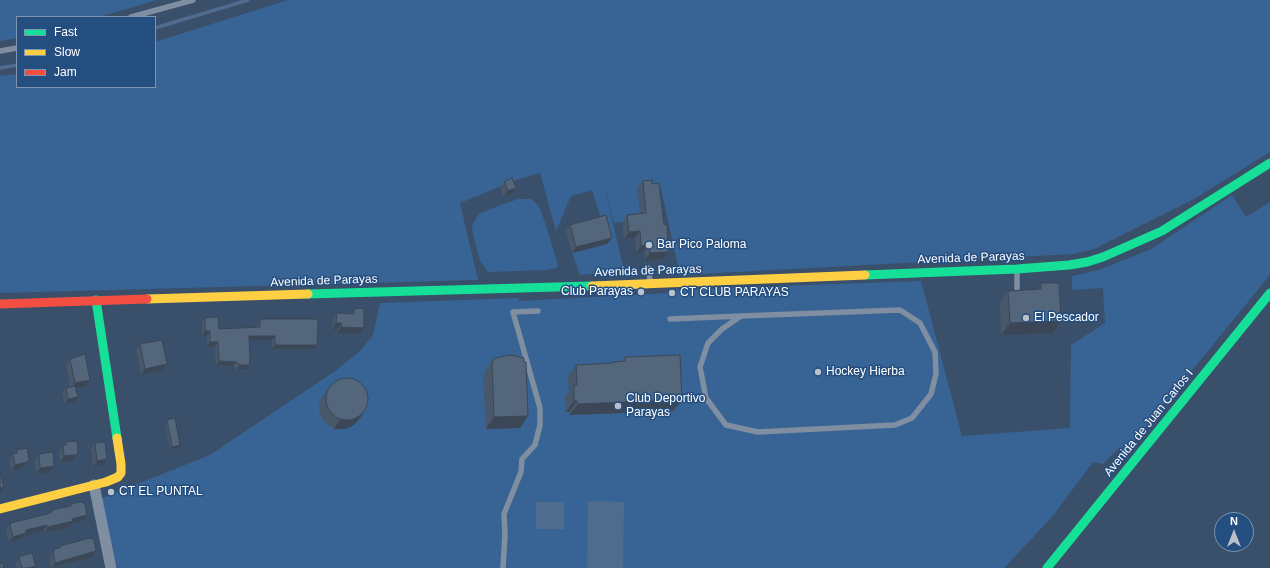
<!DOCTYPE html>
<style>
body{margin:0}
#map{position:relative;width:1270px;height:568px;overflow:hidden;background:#394f6a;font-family:Arial,sans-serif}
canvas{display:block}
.legend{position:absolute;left:16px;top:16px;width:140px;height:72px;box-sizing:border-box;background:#244e7f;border:1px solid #7c95b2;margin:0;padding:5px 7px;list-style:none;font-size:12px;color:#fff}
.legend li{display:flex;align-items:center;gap:8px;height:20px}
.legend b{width:20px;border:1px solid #7c95b2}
.north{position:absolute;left:1214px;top:512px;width:40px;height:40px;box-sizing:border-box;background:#244e7f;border:1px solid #7c95b2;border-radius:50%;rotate:0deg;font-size:11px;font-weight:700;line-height:16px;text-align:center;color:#fff}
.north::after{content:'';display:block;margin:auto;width:14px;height:18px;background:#bac1cb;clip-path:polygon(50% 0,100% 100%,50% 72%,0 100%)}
</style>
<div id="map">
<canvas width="1270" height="568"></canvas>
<ul class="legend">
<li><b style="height:5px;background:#16e098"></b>Fast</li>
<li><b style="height:5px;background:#ffcf43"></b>Slow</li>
<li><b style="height:5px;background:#f24e42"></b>Jam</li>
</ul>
<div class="north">N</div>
</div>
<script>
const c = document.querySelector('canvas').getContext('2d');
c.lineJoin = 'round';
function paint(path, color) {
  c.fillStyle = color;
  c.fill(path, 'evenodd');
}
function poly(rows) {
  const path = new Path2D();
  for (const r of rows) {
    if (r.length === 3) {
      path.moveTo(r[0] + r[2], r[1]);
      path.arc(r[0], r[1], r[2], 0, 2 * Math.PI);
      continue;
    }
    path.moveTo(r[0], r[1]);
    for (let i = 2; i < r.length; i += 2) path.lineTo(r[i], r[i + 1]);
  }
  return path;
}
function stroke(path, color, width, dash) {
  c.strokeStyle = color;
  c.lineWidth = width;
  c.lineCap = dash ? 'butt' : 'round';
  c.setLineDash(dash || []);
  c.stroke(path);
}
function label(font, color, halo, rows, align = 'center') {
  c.font = font + ' Arial,sans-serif';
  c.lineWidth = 3;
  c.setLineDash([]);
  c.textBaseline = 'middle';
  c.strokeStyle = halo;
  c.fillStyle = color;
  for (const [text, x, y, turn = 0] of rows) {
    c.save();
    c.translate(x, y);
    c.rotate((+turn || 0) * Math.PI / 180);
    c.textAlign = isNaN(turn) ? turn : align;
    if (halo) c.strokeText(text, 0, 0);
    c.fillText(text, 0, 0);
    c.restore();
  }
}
paint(poly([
 [0,0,157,0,99,17,17,17,17,38,0,41],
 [288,0,1270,0,1270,152,1194,199,1094,249,1073,254,680,275,661,189,647,191,641,220,614,223,604,183,624,271,580,275,572,253,602,221,592,190,571,196,556,231,540,173,519,179,460,203,478,280,0,293,0,76,17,74,17,87,155,87,155,42],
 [1232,195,1246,217,1270,202,1270,275,1127,450,1119,448,1103,464,1093,462,1052,517,1004,568,118,568,114,559,100,499,210,455,335,371,360,351,373,335,380,303,518,298,519,301,667,293,668,290,921,281,962,436,1070,428,1071,345,1105,323,1103,288,1072,290,1072,276,1099,270,1151,249],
 [518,199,531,199,536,203,541,210,556,258,558,265,556,268,547,270,488,272,480,261,473,235,472,225,479,214,498,206]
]), '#386495');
paint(poly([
 [588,501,624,502,623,568,587,568],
 [536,502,564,502,564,529,536,529]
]), '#4f6c8f');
stroke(poly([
 [155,28,248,0],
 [0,68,17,65]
]), '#4f6c8f', 3.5);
stroke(poly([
 [131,17,193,0],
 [0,51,17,48],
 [649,268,650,283],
 [1017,288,1017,271],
 [670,319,741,316,900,310,920,323,935,352,936,374,931,394,912,418,895,425,758,432,726,425,706,398,700,367,708,343,722,329,741,316],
 [503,568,505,534,504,514,521,472,522,459,535,445,540,425,540,408,513,312,538,311]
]), '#7f8ea0', 5.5);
stroke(poly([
 [94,485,111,568]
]), '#7f8ea0', 11);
stroke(poly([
 [865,275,1017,269,1069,265,1087,262,1103,257,1162,231,1270,163],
 [308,294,592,286],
 [96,300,117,438],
 [1047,568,1270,293]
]), '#16e098', 9);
stroke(poly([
 [592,286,865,275],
 [147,299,308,294],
 [0,509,106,482,118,477,121,473,121,464,117,438]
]), '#ffcf43', 9);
stroke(poly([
 [0,304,147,299]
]), '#f24e42', 9);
paint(poly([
 [643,181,663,259,645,260,644,252,636,253,635,238,624,239,622,222,627,215,640,213,637,188],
 [504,182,516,188,512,194,503,197,500,188],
 [570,225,612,238,607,244,572,253,566,231],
 [1041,283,1053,333,1001,335,1000,303,1008,291,1037,290],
 [354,311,359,334,337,333,337,330,332,329,333,319,337,313,352,314],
 [205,318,219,329,257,328,257,324,260,319,314,349,272,349,272,340,249,340,246,369,237,370,233,366,216,365,215,346,207,347,207,335,202,336,202,322],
 [140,344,167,364,162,370,141,375,136,350],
 [625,357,682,400,673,411,569,415,569,412,566,412,565,397,569,392,568,377,576,365,612,364,613,362,622,361],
 [70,359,90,380,86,386,76,388,74,402,65,404,62,393,66,388,70,387,66,365],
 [493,359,528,416,520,428,486,429,483,375,485,373,485,371],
 [327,390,363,414,356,423,352,426,346,429,334,429,324,422,319,411,319,405,321,399],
 [167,420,178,448,170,450,165,423],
 [66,442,78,452,72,461,60,462,59,451],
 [95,443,107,459,103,465,93,467,91,449],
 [16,450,29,460,22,468,11,471,9,460],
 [39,454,54,466,50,472,36,474,35,460],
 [71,504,83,521,71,524,69,527,44,533,43,531,25,535,22,538,9,542,6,532,7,528,11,523,47,514,50,512,52,510,69,506],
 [60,546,92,557,53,568,51,568,49,558,55,549,58,548],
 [21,556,36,566,34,568,16,568,15,565]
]), '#48586a');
paint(poly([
 [516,188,512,194,503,197,508,191],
 [640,231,635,238,624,239,629,232],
 [612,238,607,244,572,253,576,247],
 [649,245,644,252,636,253,641,246],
 [668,252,663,259,645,260,650,253],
 [1061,321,1053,333,1001,335,1010,323],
 [336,323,342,323,337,330,332,329],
 [341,327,364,328,359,334,337,333],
 [205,331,210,331,207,335,202,336],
 [249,336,275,336,272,340,246,340],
 [210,342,218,342,215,346,207,347],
 [275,345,317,345,314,349,272,349],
 [219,361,236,362,233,366,216,365],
 [167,364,162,370,141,375,145,369],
 [240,365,249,365,246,369,237,370],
 [90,380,86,386,71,389,75,383],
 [78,397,74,402,65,404,68,399],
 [682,400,673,411,569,415,578,404],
 [574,401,577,401,569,412,566,412],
 [363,414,356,423,352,426,346,429,334,429,340,420],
 [528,416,520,428,486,429,494,417],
 [180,445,178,448,170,450,172,447],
 [76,455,72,461,60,462,64,456],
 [107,459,103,465,93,467,97,461],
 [27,462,22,468,11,471,15,465],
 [54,466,50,472,36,474,40,468],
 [4,487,0,493,0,488],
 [87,515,83,521,71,524,69,527,44,533,48,527,72,519],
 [47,525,43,531,25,535,22,538,9,542,13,537,26,530],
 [96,551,92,557,51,568,55,563],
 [36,566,34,568,28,568]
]), '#3b4756');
const building = poly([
 [512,178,516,188,508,191,504,182,512,178],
 [652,180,652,184,659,183,664,225,667,224,668,252,650,253,649,245,641,246,640,231,629,232,627,215,646,213,643,181,652,180],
 [606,215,612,238,576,247,570,225,606,215],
 [1041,283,1059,283,1061,321,1010,323,1008,291,1041,289,1041,283],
 [357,308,364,309,364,328,341,327,342,323,336,323,337,313,354,314,354,311,357,308],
 [218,317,219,329,260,327,260,319,318,319,317,345,275,345,275,336,249,336,250,358,249,365,240,365,236,362,219,361,218,342,210,342,210,331,205,331,205,318,218,317],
 [162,340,167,364,145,369,140,344,162,340],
 [85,354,90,380,75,383,70,359,85,354],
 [512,355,524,358,524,362,526,362,528,416,494,417,492,363,493,363,493,359,499,357,512,355],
 [680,355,682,400,578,404,577,401,574,401,574,385,577,385,576,365,613,363,613,362,625,361,625,357,680,355],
 [347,399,21],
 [75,386,78,397,68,399,66,388,75,386],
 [175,418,180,445,172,447,167,420,175,418],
 [77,441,78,452,76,455,64,456,63,445,66,445,66,442,77,441],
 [105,442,107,459,97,461,95,443,105,442],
 [27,448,29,460,27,462,15,465,13,454,17,453,16,450,27,448],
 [53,452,54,466,40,468,39,454,53,452],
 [0,473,4,487,0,488,0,473],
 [81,502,85,504,87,515,72,519,73,521,48,527,47,525,26,530,26,533,13,537,10,526,11,523,47,514,52,512,52,510,71,506,71,504,81,502],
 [90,538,94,540,96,551,55,563,53,552,55,549,60,548,60,546,90,538],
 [32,553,36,566,28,568,22,568,19,559,21,556,32,553],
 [0,563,2,563,4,568,0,568,0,563]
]);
paint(building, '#54667b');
stroke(building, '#3b4756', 1);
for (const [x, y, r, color] of [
 [649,245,4,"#bac1cb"],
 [641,292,4,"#bac1cb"],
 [672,293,4,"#bac1cb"],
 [1026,318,4,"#bac1cb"],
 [818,372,4,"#bac1cb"],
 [618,406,4,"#bac1cb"],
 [111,492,4,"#bac1cb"]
]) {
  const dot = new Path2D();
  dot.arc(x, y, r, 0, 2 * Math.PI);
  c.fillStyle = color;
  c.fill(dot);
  stroke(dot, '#244e7f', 1.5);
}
label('12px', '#fff', '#244e7f', [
 ["Bar Pico Paloma",657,245],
 ["Club Parayas",633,292,"right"],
 ["CT CLUB PARAYAS",680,293],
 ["El Pescador",1034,318],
 ["Hockey Hierba",826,372],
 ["Club Deportivo",626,399],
 ["Parayas",626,413],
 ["CT EL PUNTAL",119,492]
], 'left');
label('12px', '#fff', '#244e7f', [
 ["Avenida de Parayas",971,258,-2],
 ["Avenida de Parayas",648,271,-2],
 ["Avenida de Parayas",324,281,-2],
 ["Avenida de Juan Carlos I",1149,423,-51]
]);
</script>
